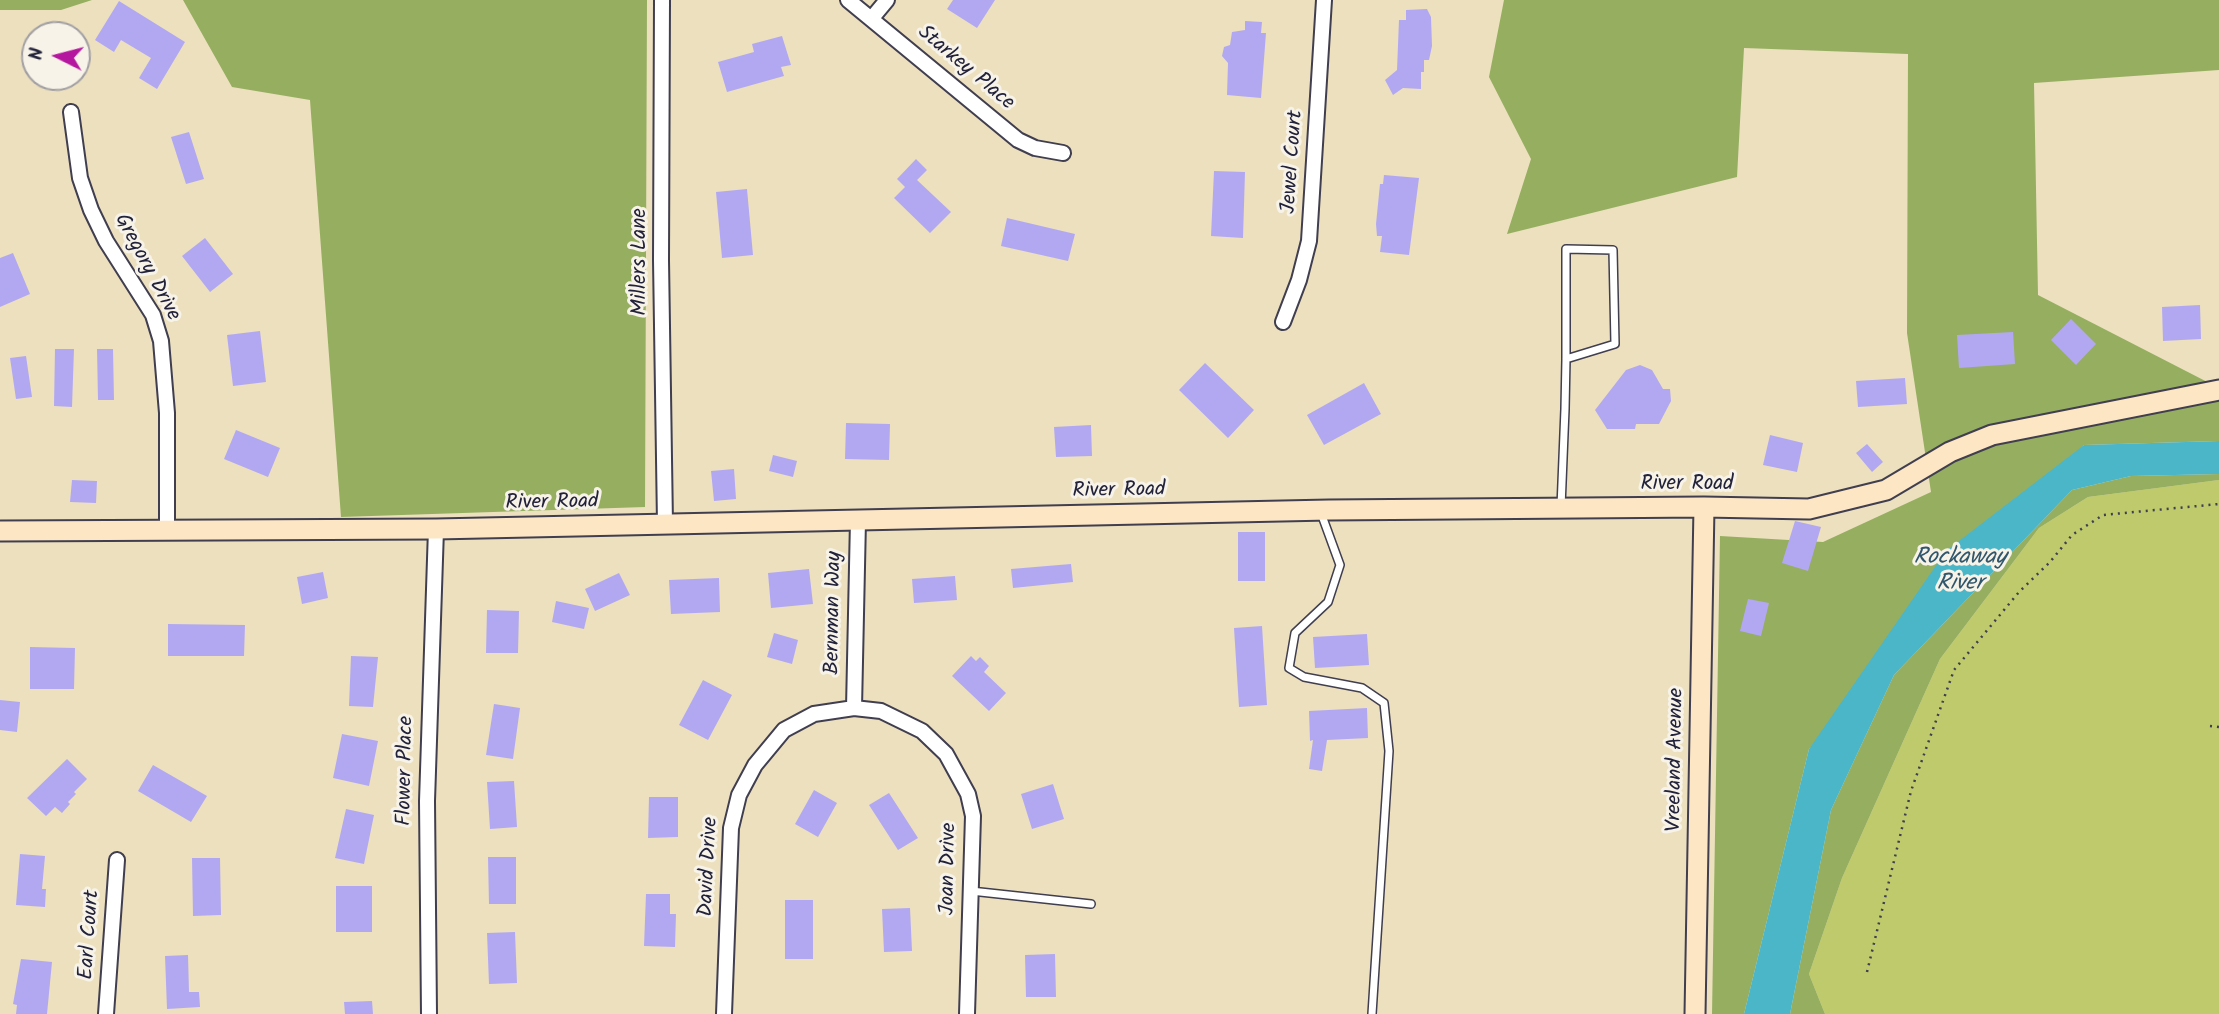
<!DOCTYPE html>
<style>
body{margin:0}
#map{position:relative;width:2219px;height:1014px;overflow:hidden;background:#ece0bf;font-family:Kalam,sans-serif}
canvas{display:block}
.north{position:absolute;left:21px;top:21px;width:70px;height:70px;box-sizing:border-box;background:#f7f3e8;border:2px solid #a29fa3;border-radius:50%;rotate:276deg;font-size:19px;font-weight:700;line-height:28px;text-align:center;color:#22223b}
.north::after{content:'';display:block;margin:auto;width:24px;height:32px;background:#b5179e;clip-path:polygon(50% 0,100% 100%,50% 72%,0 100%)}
</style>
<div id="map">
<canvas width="2219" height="1014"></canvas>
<div class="north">N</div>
</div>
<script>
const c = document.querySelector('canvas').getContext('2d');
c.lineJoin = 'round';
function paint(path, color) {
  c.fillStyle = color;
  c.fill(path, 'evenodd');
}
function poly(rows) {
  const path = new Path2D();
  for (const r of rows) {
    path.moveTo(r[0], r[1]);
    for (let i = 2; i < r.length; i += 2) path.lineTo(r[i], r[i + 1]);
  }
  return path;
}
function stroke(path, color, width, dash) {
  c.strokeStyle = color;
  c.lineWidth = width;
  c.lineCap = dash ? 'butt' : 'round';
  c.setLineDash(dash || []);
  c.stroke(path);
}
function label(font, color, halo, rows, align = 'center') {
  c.font = font + ' Kalam,sans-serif';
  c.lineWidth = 6;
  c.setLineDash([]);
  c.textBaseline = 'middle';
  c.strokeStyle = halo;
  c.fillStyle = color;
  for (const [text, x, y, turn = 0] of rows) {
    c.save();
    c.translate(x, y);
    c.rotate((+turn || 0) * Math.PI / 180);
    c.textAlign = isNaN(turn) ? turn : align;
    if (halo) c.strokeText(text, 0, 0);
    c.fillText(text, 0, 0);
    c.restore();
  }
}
paint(poly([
 [2219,480,2219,1014,1825,1014,1809,974,1842,878,1940,659,2039,528,2088,497]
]), '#beca6c');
paint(poly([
 [0,0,92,0,61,10,0,10],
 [183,0,647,0,645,507,341,517,310,100,232,87],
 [1504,0,2219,0,2219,70,2034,83,2038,295,2219,388,2219,441,2084,445,1809,749,1744,1014,1712,1014,1720,536,1823,542,1931,492,1907,333,1908,54,1744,48,1737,177,1507,234,1531,159,1489,77],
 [2219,474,2219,480,2088,497,2039,528,1940,659,1842,878,1809,974,1825,1014,1790,1014,1831,810,1894,675,2072,490,2131,476]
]), '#96ae60');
paint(poly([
 [2219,441,2219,474,2131,476,2072,490,1894,675,1831,810,1790,1014,1744,1014,1809,749,1946,551,2084,445]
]), '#4bb6c8');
paint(poly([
 [953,0,995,0,977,28,947,9],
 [119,1,185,42,157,89,139,78,151,58,121,40,114,52,95,40],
 [1427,9,1431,17,1432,46,1429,60,1424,60,1424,72,1421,72,1421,89,1403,88,1393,95,1385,80,1397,70,1399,20,1406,20,1406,10],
 [1245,21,1262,22,1261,33,1266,33,1261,98,1227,95,1228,63,1222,56,1224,47,1230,45,1232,32,1245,30],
 [782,36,791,65,781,67,784,76,727,92,718,62,754,52,752,44],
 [189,132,204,179,186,184,171,137],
 [916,159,927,170,917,180,951,212,930,233,894,198,905,187,897,179],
 [1214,171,1245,172,1243,238,1211,236],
 [1384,175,1419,178,1409,255,1380,252,1382,236,1377,236,1376,224,1380,184,1383,184],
 [747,189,753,255,722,258,716,192],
 [1007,218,1075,234,1068,261,1001,246],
 [205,238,233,274,210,292,182,256],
 [13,253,30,294,0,307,0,258],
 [2200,305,2201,339,2163,341,2162,307],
 [2071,319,2096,344,2076,365,2051,340],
 [260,331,266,382,233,386,227,335],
 [2013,332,2015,364,1959,368,1957,335],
 [55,349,74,349,72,407,54,406],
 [97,349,113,349,114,400,98,400],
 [26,356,32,397,16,399,10,358],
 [1205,363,1254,410,1228,438,1179,390],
 [1640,365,1652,370,1663,389,1670,389,1671,401,1659,424,1636,424,1635,429,1607,429,1595,410,1626,370],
 [1905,378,1907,404,1858,407,1856,381],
 [1364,383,1381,414,1324,445,1307,415],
 [846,423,890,424,889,460,845,459],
 [1091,425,1092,456,1056,457,1054,427],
 [236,430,280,448,268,477,224,459],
 [1770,435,1803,443,1797,472,1763,465],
 [1867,444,1883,462,1872,472,1856,453],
 [773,455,797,461,793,477,769,471],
 [734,469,736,499,714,501,711,471],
 [72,480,97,481,96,503,70,502],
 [1795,521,1821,527,1808,571,1782,563],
 [1238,532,1265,532,1265,581,1238,581],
 [1071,564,1073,582,1013,588,1011,569],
 [809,569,813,604,771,608,768,573],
 [323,572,328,598,302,604,297,577],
 [619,573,630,595,595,611,585,589],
 [955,576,957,600,914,603,912,579],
 [719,578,720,612,671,614,669,580],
 [1748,599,1769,603,1761,636,1740,631],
 [556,601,589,608,584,629,552,622],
 [487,610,519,611,518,653,486,653],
 [168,624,245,625,244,656,168,656],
 [1262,626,1267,705,1239,707,1234,628],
 [774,633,798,640,792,664,767,657],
 [1367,634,1369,665,1315,668,1313,637],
 [30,647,75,648,74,689,30,689],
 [351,656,378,657,373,707,349,706],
 [971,656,976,661,980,657,989,666,984,672,1006,693,989,711,952,676],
 [703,680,732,695,708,740,679,725],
 [0,700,20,702,17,732,0,730],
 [494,704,520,708,513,759,486,755],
 [1367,708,1368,738,1327,740,1322,771,1309,769,1313,740,1310,741,1309,711],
 [342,734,378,741,369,786,333,778],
 [67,759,87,779,74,792,76,794,68,802,70,804,62,813,55,807,46,816,27,798],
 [153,765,207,796,191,822,138,791],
 [514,781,517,827,490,829,487,782],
 [1053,784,1064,819,1032,829,1021,794],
 [814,790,837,803,818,837,795,824],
 [889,793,918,838,898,850,869,805],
 [649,797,678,797,678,837,648,838],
 [346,809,374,815,364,864,335,858],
 [20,854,45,856,42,889,46,889,45,907,16,905],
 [488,857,516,857,516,904,489,904],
 [192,858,220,858,221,915,193,916],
 [336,886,372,886,372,932,336,932],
 [646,894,670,894,670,914,676,914,675,947,644,946],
 [785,900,813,900,813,959,785,959],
 [910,908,912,951,884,952,882,909],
 [515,932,517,983,489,984,487,933],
 [1055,954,1056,997,1026,997,1025,955],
 [188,955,189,992,199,992,200,1007,167,1009,165,956],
 [21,959,52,962,47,1014,16,1014,17,1005,13,1004],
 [372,1001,373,1014,345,1014,344,1002]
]), '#b2a8f1');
const lane = poly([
 [1561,507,1565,409,1566,359,1566,249,1613,250,1615,344,1566,359],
 [1321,513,1340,565,1328,602,1295,633,1289,668,1304,677,1362,688,1384,703,1389,751,1372,1014],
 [971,891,1091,904]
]);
const street = poly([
 [662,0,661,260,665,524],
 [848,0,1018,140,1035,148,1063,153],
 [872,18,887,0],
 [71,112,80,178,91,210,106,241,153,315,161,341,167,413,167,532],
 [1283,322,1299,280,1309,241,1324,0],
 [854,708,858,520],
 [106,1014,117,860],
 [429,1014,427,801,436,529],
 [724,1014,731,828,739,795,755,765,784,730,814,714,854,708,881,711,922,731,946,754,968,794,973,816,967,1014]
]);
const secondary = poly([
 [0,531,436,529,1329,510,1704,507,1809,509,1886,490,1950,452,1992,435,2219,390],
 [1695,1014,1704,507]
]);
stroke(lane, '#403e4f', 10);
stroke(street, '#403e4f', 18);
stroke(secondary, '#403e4f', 23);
stroke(poly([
 [2210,726,2219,727],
 [1867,972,1911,791,1954,670,2019,592,2050,562,2072,535,2103,515,2219,504]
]), '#403e4f', 2.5, [2, 5]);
stroke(lane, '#fff', 7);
stroke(street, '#fff', 14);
stroke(secondary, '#fce6c4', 19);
label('21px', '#22223b', '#f7f3e8', [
 ["Starkey Place",965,69,40],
 ["Jewel Court",1294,162,-86],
 ["Millers Lane",641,262,-90],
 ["Gregory Drive",146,268,62],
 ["River Road",1687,485],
 ["River Road",1119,492,-1],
 ["River Road",552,504,-1],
 ["Bernman Way",835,613,-89],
 ["Vreeland Avenue",1677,760,-89],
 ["Flower Place",407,771,-89],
 ["David Drive",710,867,-87],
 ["Joan Drive",950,869,-89],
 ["Earl Court",91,935,-86]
]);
label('italic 23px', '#30566c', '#f7f3e8', [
 ["Rockaway",1960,559],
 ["River",1960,585]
]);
</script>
